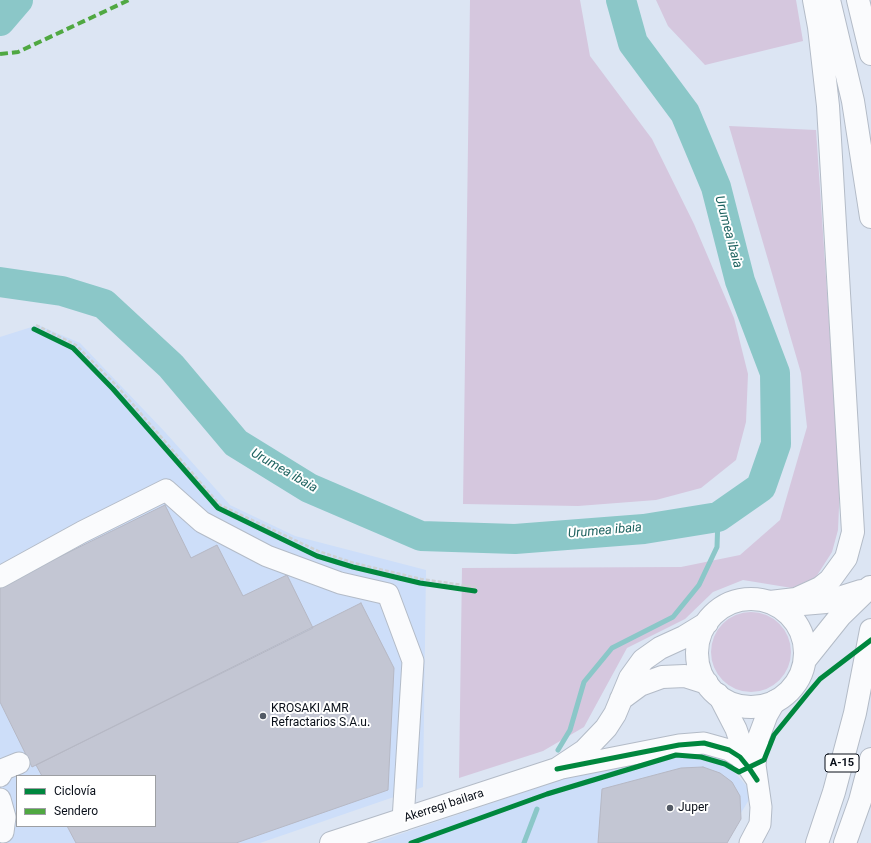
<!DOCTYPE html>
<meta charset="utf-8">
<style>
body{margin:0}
#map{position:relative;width:871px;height:843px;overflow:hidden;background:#dce5f3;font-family:Roboto,sans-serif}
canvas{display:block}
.legend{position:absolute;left:16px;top:775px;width:140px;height:52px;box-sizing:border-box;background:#fff;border:1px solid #9d9fa3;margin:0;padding:5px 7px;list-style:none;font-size:12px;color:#090f19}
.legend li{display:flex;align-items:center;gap:8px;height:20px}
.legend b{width:20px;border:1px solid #9d9fa3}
</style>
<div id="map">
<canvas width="871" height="843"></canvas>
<ul class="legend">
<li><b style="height:5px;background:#00873e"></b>Ciclovía</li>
<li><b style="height:5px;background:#50a842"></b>Sendero</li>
</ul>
</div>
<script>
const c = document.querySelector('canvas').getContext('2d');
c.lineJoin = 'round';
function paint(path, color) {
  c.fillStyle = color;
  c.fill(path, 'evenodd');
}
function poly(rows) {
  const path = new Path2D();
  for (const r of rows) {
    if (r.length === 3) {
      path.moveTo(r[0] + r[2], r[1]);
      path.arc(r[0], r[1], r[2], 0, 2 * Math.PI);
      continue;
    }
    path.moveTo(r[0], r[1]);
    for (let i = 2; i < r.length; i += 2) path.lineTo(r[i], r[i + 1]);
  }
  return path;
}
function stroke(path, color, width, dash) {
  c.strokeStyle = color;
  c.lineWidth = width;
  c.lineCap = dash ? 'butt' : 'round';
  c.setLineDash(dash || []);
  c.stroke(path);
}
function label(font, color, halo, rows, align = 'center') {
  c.font = font + ' Roboto,sans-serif';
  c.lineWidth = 4;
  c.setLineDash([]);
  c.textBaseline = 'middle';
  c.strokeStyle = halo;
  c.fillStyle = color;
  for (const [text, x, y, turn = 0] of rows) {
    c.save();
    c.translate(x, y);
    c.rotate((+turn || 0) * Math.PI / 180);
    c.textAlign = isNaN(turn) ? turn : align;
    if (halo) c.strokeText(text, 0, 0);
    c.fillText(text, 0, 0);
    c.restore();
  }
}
paint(poly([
 [38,325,80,343,165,432,230,505,295,536,426,570,423,787,260,843,0,843,0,337],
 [17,776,155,776,155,826,17,826],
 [715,751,753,793,723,843,374,843,598,767]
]), '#cddef9');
paint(poly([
 [470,0,580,0,590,56,652,139,694,224,734,318,748,374,746,422,736,460,701,488,656,500,578,506,463,504],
 [656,0,796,0,803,41,705,65,668,26],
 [729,126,816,130,840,484,838,530,832,552,816,577,792,588,743,580,713,592,685,619,627,648,584,727,543,751,459,778,462,568,681,567,740,555,780,520,807,427,801,373],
 [751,652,40]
]), '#d5c7de');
stroke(poly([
 [558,750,570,730,584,682,612,648,673,617,699,585,717,547,718,517],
 [524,843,537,809]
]), '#8bc7c8', 5);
stroke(poly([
 [0,21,18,0],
 [0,282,62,291,104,304,171,366,236,443,309,488,421,536,515,539,644,529,718,517,761,487,776,444,775,373,740,281,716,187,685,113,633,43,621,0]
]), '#8bc7c8', 30);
const building = poly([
 [165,505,191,558,217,545,243,596,287,575,313,628,32,767,0,702,0,586,165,505],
 [361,603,394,668,388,790,236,843,76,843,67,826,155,826,155,776,42,776,36,765,361,603],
 [703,767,720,773,732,782,740,796,741,819,727,843,598,843,602,789,681,768,703,767]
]);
paint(building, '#c3c6d3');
stroke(building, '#b6b8c4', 1);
const minor = poly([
 [0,577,82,532,166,490,202,522,267,556,340,583,388,594,413,661,403,820],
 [718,694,736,729,749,767],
 [557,769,679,745,704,743,729,750,740,757,749,768,757,780],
 [0,776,4,769,19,763],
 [0,799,5,817,3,832],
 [750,843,760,824,761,807,755,765,758,739,767,715,775,701]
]);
const major = poly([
 [751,653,54],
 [779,606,826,602,861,591],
 [805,660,841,615,870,587],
 [621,699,640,685,662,677,685,676,707,683],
 [331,843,557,769,584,751,606,728,615,714,630,678,643,660,660,648,684,637,707,623]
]);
const highway = poly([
 [829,0,853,101,871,217],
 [858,0,871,54],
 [770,602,796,599,820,588,830,580,846,558,853,532,828,106,819,27,814,0],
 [817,843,834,792,855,713,871,630],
 [845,843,860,801,871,759]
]);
stroke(minor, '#b3bbc7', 23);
stroke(major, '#b3bbc7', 24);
stroke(highway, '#b3bbc7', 24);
stroke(poly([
 [36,325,76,345,117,386,220,505,318,551,354,563,421,579,476,587]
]), '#ced1d4', 2.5, [4, 2]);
stroke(minor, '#fafbfd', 21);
stroke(major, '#fafbfd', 22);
stroke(highway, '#fafbfd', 22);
stroke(poly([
 [0,54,18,52,129,0]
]), '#50a842', 4, [8, 4]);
stroke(poly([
 [34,329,73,348,113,389,218,508,317,556,353,567,420,583,475,591],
 [557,769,679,745,704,743,729,750,740,757,749,768,757,780],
 [411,843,547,794,676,755,701,757,725,764,739,772,764,760,774,735,809,692,820,679,871,640]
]), '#00873e', 5);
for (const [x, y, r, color] of [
 [263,716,4,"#535a65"],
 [670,808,4,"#535a65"]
]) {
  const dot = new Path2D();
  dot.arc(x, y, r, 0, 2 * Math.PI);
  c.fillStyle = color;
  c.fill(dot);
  stroke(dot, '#fff', 1.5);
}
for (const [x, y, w] of [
 [842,763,34]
]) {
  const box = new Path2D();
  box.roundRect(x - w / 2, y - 9, w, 18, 3);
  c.fillStyle = '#fff';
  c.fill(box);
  stroke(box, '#090f19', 1);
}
label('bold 11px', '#090f19', null, [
 ["A-15",842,763]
]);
label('12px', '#090f19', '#fff', [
 ["KROSAKI AMR",271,709],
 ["Refractarios S.A.u.",271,723],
 ["Juper",678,808]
], 'left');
label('12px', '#090f19', '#fff', [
 ["Akerregi bailara",444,806,-18]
]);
label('italic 13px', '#206461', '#fff', [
 ["Urumea ibaia",728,232,75],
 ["Urumea ibaia",284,471,30],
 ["Urumea ibaia",605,531,-5]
]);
</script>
